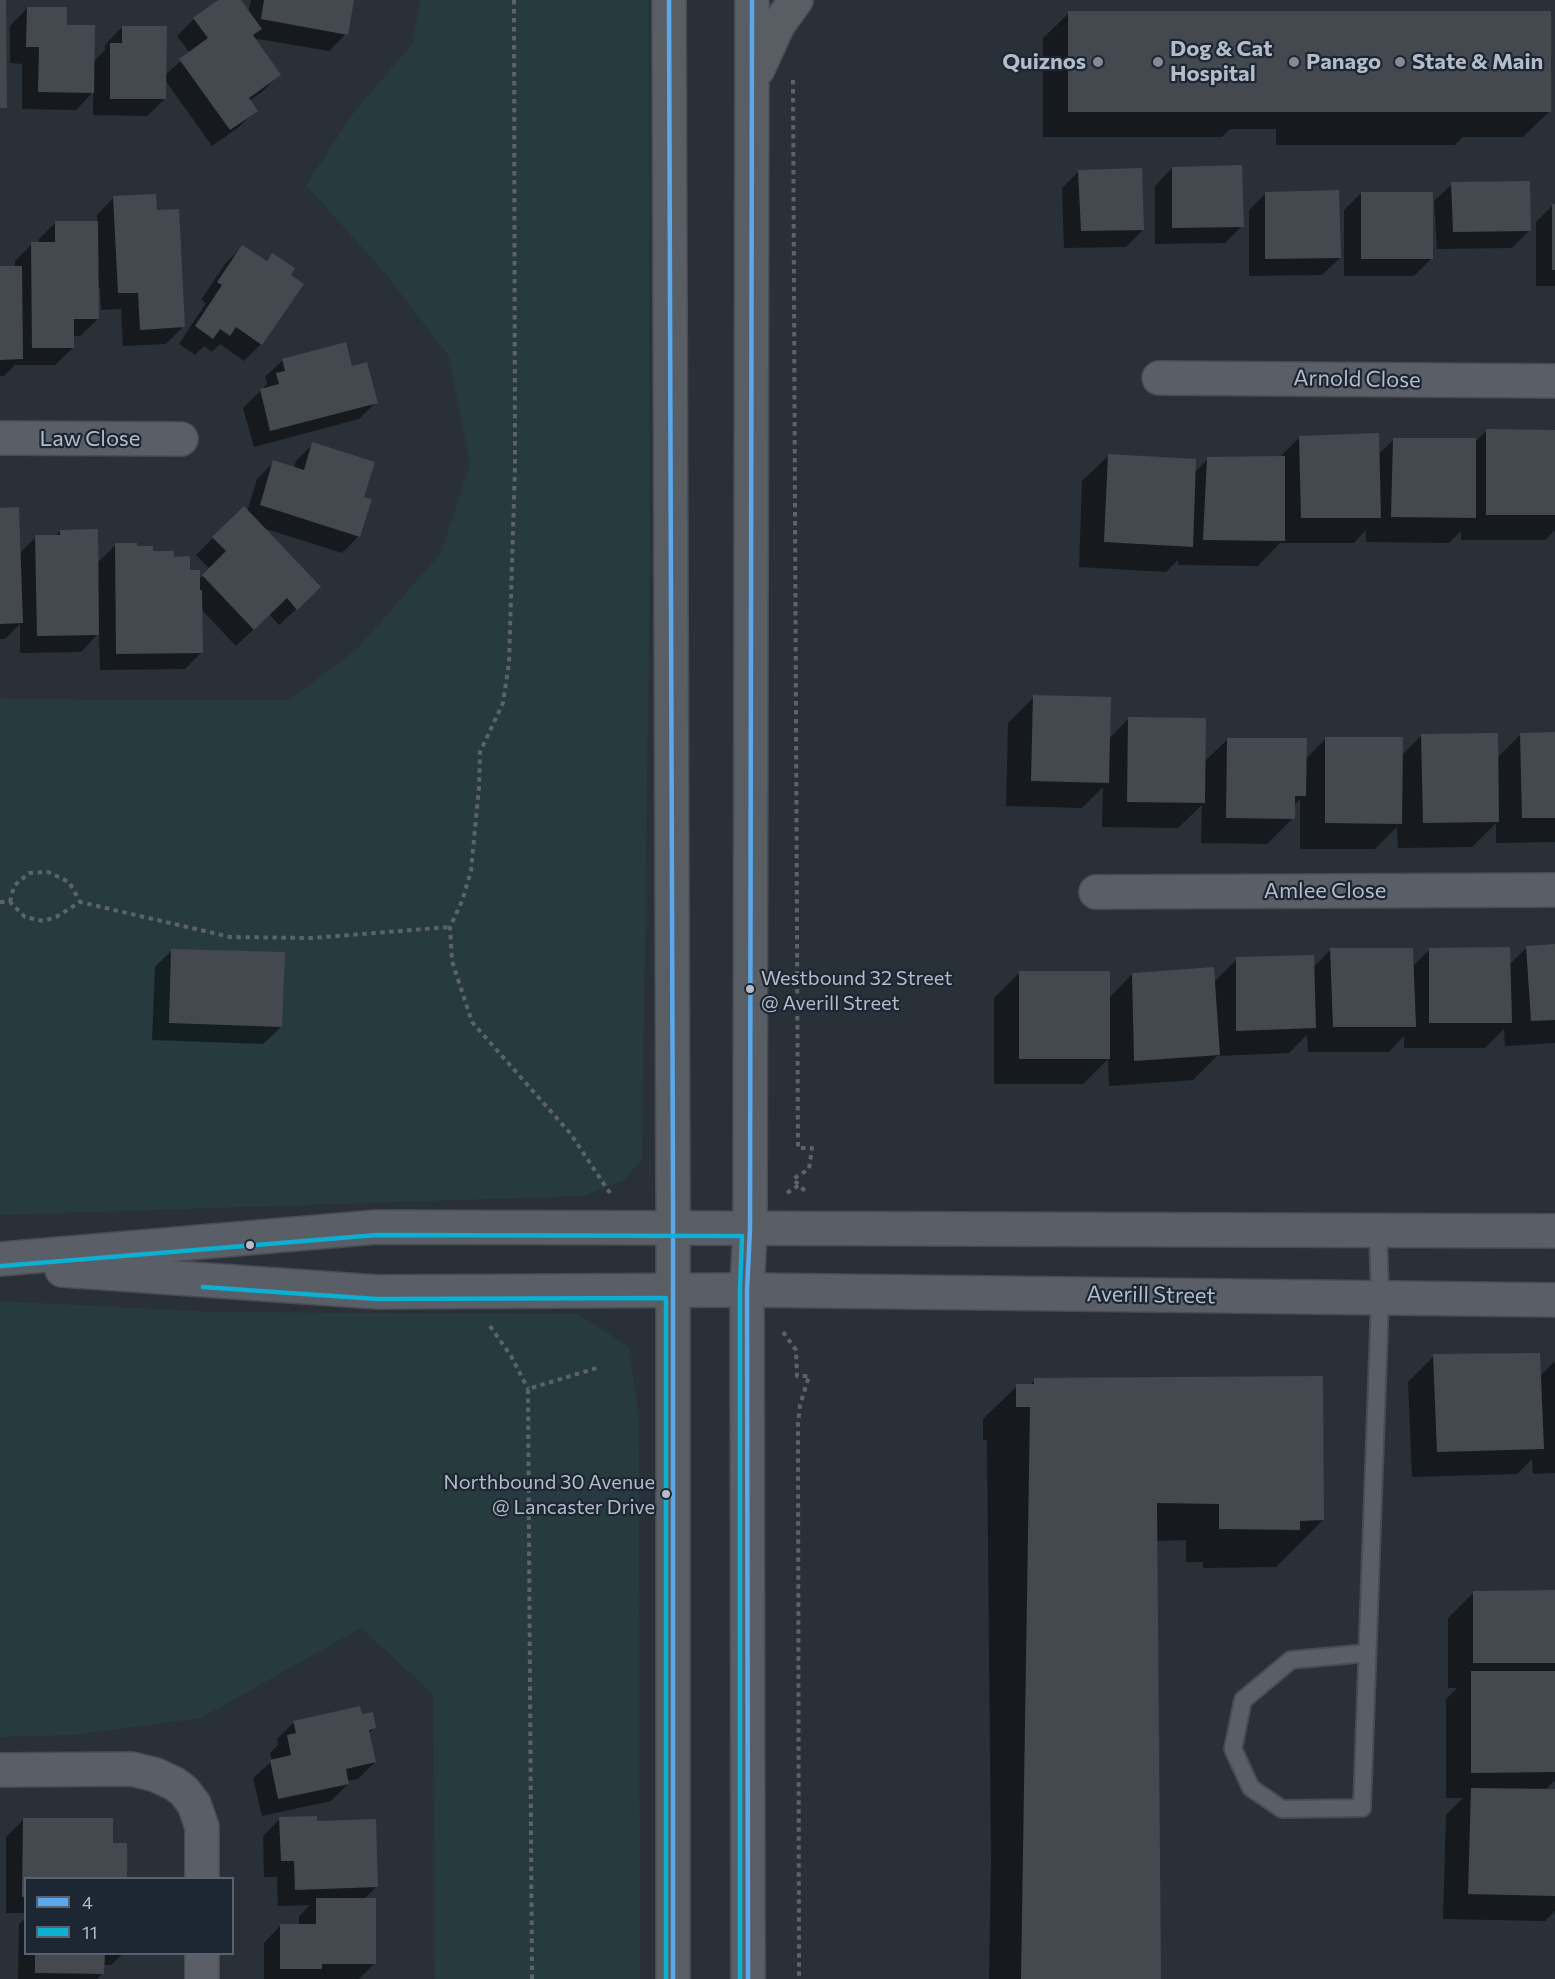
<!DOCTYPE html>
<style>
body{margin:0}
#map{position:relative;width:1555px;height:1979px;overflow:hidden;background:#2a3038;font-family:Commissioner,sans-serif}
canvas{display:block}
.legend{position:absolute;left:24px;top:1877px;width:210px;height:78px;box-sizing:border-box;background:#1d2633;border:2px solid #59626f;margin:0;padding:8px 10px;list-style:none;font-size:18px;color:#b4bcc9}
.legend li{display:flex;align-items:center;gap:12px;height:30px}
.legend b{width:30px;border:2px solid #59626f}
</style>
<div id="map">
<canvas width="1555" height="1979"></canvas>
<ul class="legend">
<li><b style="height:8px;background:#5aa8eb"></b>4</li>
<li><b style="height:8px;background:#0dafd3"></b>11</li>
</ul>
</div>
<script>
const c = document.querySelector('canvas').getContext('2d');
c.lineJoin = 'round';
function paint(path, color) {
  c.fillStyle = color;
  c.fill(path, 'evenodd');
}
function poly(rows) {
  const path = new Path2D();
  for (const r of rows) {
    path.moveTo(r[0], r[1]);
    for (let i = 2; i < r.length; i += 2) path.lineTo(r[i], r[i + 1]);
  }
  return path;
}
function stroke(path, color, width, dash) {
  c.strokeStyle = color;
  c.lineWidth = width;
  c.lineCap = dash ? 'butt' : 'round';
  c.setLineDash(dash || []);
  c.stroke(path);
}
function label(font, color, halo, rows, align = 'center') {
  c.font = font + ' Commissioner,sans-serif';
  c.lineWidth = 4.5;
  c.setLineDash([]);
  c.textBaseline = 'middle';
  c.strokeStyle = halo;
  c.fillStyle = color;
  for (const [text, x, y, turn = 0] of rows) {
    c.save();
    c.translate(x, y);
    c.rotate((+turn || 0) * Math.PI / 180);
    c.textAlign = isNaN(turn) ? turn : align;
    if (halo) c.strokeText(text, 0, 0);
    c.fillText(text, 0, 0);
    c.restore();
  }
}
paint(poly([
 [421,0,649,0,650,567,642,1159,624,1180,584,1196,0,1215,0,699,289,700,356,650,441,553,470,464,449,356,384,272,306,185,354,112,412,44],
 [0,1301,216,1312,578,1314,629,1347,639,1418,640,1979,435,1979,433,1694,361,1628,201,1718,74,1735,0,1737]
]), '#273a3e');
paint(poly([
 [220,0,239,0,248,13,251,0,352,0,346,34,329,51,252,38,279,75,262,92,249,101,256,110,239,127,212,146,165,80,165,99,147,116,93,115,93,92,76,110,22,109,22,64,10,63,10,26,27,8,66,27,93,62,105,50,105,45,122,27,165,75,190,53,177,36,194,19],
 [1069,13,1549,112,1523,137,1463,137,1455,145,1276,145,1276,129,1230,129,1222,137,1043,137,1043,38],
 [1172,168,1242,226,1225,243,1155,244,1155,186],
 [1079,171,1143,230,1126,247,1064,248,1062,188],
 [1452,184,1529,231,1512,248,1437,249,1434,201],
 [1266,193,1340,258,1322,275,1249,276,1249,210],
 [1361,193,1431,259,1414,276,1344,276,1344,210],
 [114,197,155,211,183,327,166,344,123,346,121,309,101,310,100,288,97,288,98,319,80,336,73,336,73,348,55,365,15,365,4,376,0,376,0,268,15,267,15,261,32,244,39,244,39,239,56,222,97,222,97,215],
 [1553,205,1555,205,1555,286,1536,286,1536,222],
 [242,247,265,262,272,255,261,344,244,361,220,344,212,352,204,346,195,355,179,344,206,303,201,300,225,264],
 [283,360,351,368,376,402,359,419,254,447,243,408,267,384,265,377],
 [1487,430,1555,431,1555,530,1545,540,1461,540,1461,531,1449,543,1366,542,1366,530,1354,543,1280,543,1258,566,1178,565,1178,560,1166,572,1079,567,1082,481,1108,456,1194,473,1208,459,1279,458,1300,437,1378,455,1393,440,1475,442],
 [313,444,362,498,359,536,342,553,263,528,302,604,279,625,269,614,236,646,201,609,202,652,185,669,100,670,99,633,81,652,20,653,20,624,5,639,0,639,0,509,19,554,36,537,54,537,60,531,97,563,116,545,135,547,173,558,198,580,210,569,196,555,213,538,247,512,257,479,274,462,294,468,296,461],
 [1034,697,1109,739,1129,718,1204,762,1228,739,1305,760,1326,738,1401,756,1422,735,1496,759,1521,734,1555,734,1555,842,1496,843,1496,823,1472,847,1398,848,1397,827,1375,849,1300,849,1300,799,1293,806,1293,818,1267,844,1201,843,1202,805,1178,828,1102,827,1103,787,1082,808,1006,806,1008,723],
 [1555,946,1555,1043,1505,1046,1504,1029,1485,1048,1404,1048,1404,1036,1389,1052,1308,1052,1307,1035,1289,1053,1217,1056,1193,1080,1109,1086,1108,1059,1083,1084,994,1084,994,998,1019,973,1109,998,1132,974,1214,982,1237,959,1313,968,1331,949,1412,967,1430,949,1509,965,1526,948],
 [172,950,281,1027,263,1044,152,1040,155,967],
 [1434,1356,1540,1376,1555,1361,1555,1473,1533,1474,1532,1459,1517,1474,1412,1477,1408,1382],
 [1035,1380,1323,1520,1276,1567,1203,1568,1203,1562,1186,1562,1186,1540,1156,1541,1160,1979,989,1979,991,1860,987,1440,983,1440,983,1419,1017,1386,1029,1386],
 [1555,1591,1555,1671,1553,1673,1555,1673,1555,1780,1544,1791,1555,1791,1555,1911,1545,1921,1443,1919,1446,1815,1463,1798,1446,1798,1446,1699,1457,1688,1448,1688,1448,1618,1474,1592],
 [361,1716,375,1727,368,1734,375,1762,358,1779,347,1781,348,1784,331,1801,262,1816,253,1778,272,1761,270,1753,278,1745,277,1739,294,1722],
 [280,1819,316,1822,376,1887,364,1899,375,1963,359,1979,264,1979,264,1943,281,1925,299,1925,299,1916,310,1905,278,1906,277,1877,264,1877,263,1836],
 [23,1820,111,1845,125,1845,125,1878,26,1878,26,1913,6,1913,6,1837],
 [26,1917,26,1954,123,1954,111,1965,103,1965,103,1973,97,1979,18,1979,19,1924]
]), '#0007');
paint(poly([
 [0,0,6,0,7,108,0,108],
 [218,0,241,0,262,29,253,35,281,75,249,98,258,111,230,130,179,59,208,38,193,18],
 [264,0,354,0,348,35,261,19],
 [27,7,67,7,67,25,95,25,94,93,38,92,39,47,26,47],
 [1068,11,1551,11,1551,112,1068,112],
 [122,26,167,26,166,99,110,99,110,43,122,43],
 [1242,165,1244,227,1172,228,1172,167],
 [1142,168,1144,230,1081,231,1078,170],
 [1530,181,1531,231,1453,232,1451,182],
 [1339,190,1341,258,1265,259,1265,192],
 [1361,192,1433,192,1433,259,1361,259],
 [156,194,157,210,179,209,185,327,140,330,138,293,118,293,113,196],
 [1552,204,1555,204,1555,270,1552,270],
 [55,221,98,221,99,319,74,319,74,348,32,348,31,242,55,242],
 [242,245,267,261,272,253,295,268,291,275,304,284,262,345,236,327,230,336,220,329,213,339,195,326,222,285,217,282],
 [0,266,22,266,23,359,0,360],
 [346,342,352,366,367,362,378,403,270,431,260,389,279,384,276,373,285,371,282,359],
 [1486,429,1555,430,1555,515,1486,515],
 [1379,433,1381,518,1301,518,1299,436],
 [1393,438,1476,438,1476,518,1391,517],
 [312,442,375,462,364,497,372,499,360,537,260,505,273,460,304,470],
 [1108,454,1196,459,1193,547,1104,542],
 [1285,456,1285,541,1203,540,1207,457],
 [244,506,321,587,297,610,287,598,254,630,202,575,226,551,212,537],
 [19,507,23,623,0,624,0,508],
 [98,529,99,635,37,636,35,535,60,535,60,530],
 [115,543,137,543,137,546,153,546,153,551,174,551,174,557,190,556,190,570,200,570,200,590,202,590,203,653,116,654],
 [1033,695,1111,697,1109,783,1031,781],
 [1128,717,1206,718,1205,803,1127,802],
 [1555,732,1555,818,1522,818,1520,733],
 [1498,733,1499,822,1423,823,1421,734],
 [1325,737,1403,737,1402,824,1325,823],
 [1227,738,1307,738,1306,796,1295,796,1295,819,1226,818],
 [1555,944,1555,1020,1531,1021,1526,946],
 [1510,947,1512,1023,1429,1023,1429,948],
 [1330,948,1413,948,1416,1027,1333,1027],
 [171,949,285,952,282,1027,169,1023],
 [1314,955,1316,1028,1236,1031,1236,957],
 [1214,967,1220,1055,1134,1061,1132,973],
 [1019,971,1110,971,1110,1059,1019,1059],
 [1540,1353,1544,1449,1437,1452,1433,1354],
 [1323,1376,1324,1520,1300,1521,1300,1530,1219,1529,1219,1504,1157,1503,1161,1979,1021,1979,1030,1407,1016,1407,1016,1384,1034,1384,1034,1378],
 [1555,1590,1555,1663,1473,1663,1473,1591],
 [1471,1671,1555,1671,1555,1772,1471,1773],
 [360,1706,362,1714,373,1712,376,1728,369,1730,376,1762,346,1769,349,1784,278,1799,270,1760,291,1755,287,1735,296,1733,293,1721],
 [1471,1788,1555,1789,1555,1896,1468,1894],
 [317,1816,317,1821,376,1819,378,1887,295,1890,294,1861,281,1861,279,1817],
 [23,1818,113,1818,113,1843,127,1843,127,1878,26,1878,26,1897,22,1897],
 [316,1898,376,1898,376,1964,322,1964,322,1969,280,1969,280,1924,316,1924],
 [35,1954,105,1954,104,1974,35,1973]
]), '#444950');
const service = poly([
 [1367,1653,1291,1660,1243,1700,1233,1749,1251,1788,1282,1809,1362,1808,1380,1298,1378,1231]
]);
const minor = poly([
 [1159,378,1555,381],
 [0,438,181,439],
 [1096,892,1555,890],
 [0,1770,132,1769,156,1775,175,1784,184,1791,194,1804,202,1827,202,1878],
 [202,1954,202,1979]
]);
const tertiary = poly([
 [0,1259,377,1227,1555,1231],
 [62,1270,377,1292,747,1290,1555,1300]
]);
const secondary = poly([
 [669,0,673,1198,673,1979],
 [758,69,778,25,796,0],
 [748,1979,747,1290,750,1229,752,0]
]);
stroke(service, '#484c53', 20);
stroke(minor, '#484c53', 36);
stroke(tertiary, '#484c53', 36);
stroke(secondary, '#484c53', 36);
stroke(poly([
 [514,0,515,466,509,663,503,703,480,752,479,787,471,871,462,901,450,927,452,961,472,1022,570,1133,610,1193],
 [793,80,798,1148,812,1148,809,1169,793,1179,799,1185],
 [0,902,10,902,25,917,43,921,56,917,80,902,230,937,312,938,450,927],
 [10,902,14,886,29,873,48,872,69,882,80,902],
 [787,1193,799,1185,807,1193],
 [490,1326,511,1356,528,1389],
 [783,1332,796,1350,797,1376,809,1376,800,1405,798,1424,799,1979],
 [532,1979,528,1389,600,1367]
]), '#5d636a', 4, [4.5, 4.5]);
stroke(service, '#5a5e66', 16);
stroke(minor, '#5a5e66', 33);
stroke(tertiary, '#5a5e66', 33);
stroke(secondary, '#595d64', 33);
stroke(poly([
 [669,0,673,1198,673,1979],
 [748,1979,747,1290,750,1229,752,0]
]), '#5aa8eb', 4.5);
stroke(poly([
 [1,1266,377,1235,742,1236,740,1290,740,1979],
 [203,1287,377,1299,666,1298,666,1979]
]), '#0dafd3', 4.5);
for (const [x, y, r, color] of [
 [1098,62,6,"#848b96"],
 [1158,62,6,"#848b96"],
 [1294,62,6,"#848b96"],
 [1400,62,6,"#848b96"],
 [750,989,5,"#b4bcc9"],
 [250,1245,5,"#b4bcc9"],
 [666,1494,5,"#b4bcc9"]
]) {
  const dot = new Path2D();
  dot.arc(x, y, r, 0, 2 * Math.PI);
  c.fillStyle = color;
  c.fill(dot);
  stroke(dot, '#1d2633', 2);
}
label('20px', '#b4bcc9', '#1d2633', [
 ["Westbound 32 Street",761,978],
 ["@ Averill Street",761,1003],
 ["Northbound 30 Avenue",655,1482,"right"],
 ["@ Lancaster Drive",655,1507,"right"]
], 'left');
label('bold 22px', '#b4bcc9', '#1d2633', [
 ["Dog & Cat",1170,49],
 ["Hospital",1170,74],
 ["Quiznos",1086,62,"right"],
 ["Panago",1306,62],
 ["State & Main",1412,62]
], 'left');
label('22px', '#b4bcc9', '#1d2633', [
 ["Arnold Close",1357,379,1],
 ["Law Close",90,439],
 ["Amlee Close",1325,891],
 ["Averill Street",1151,1295,1]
]);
</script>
